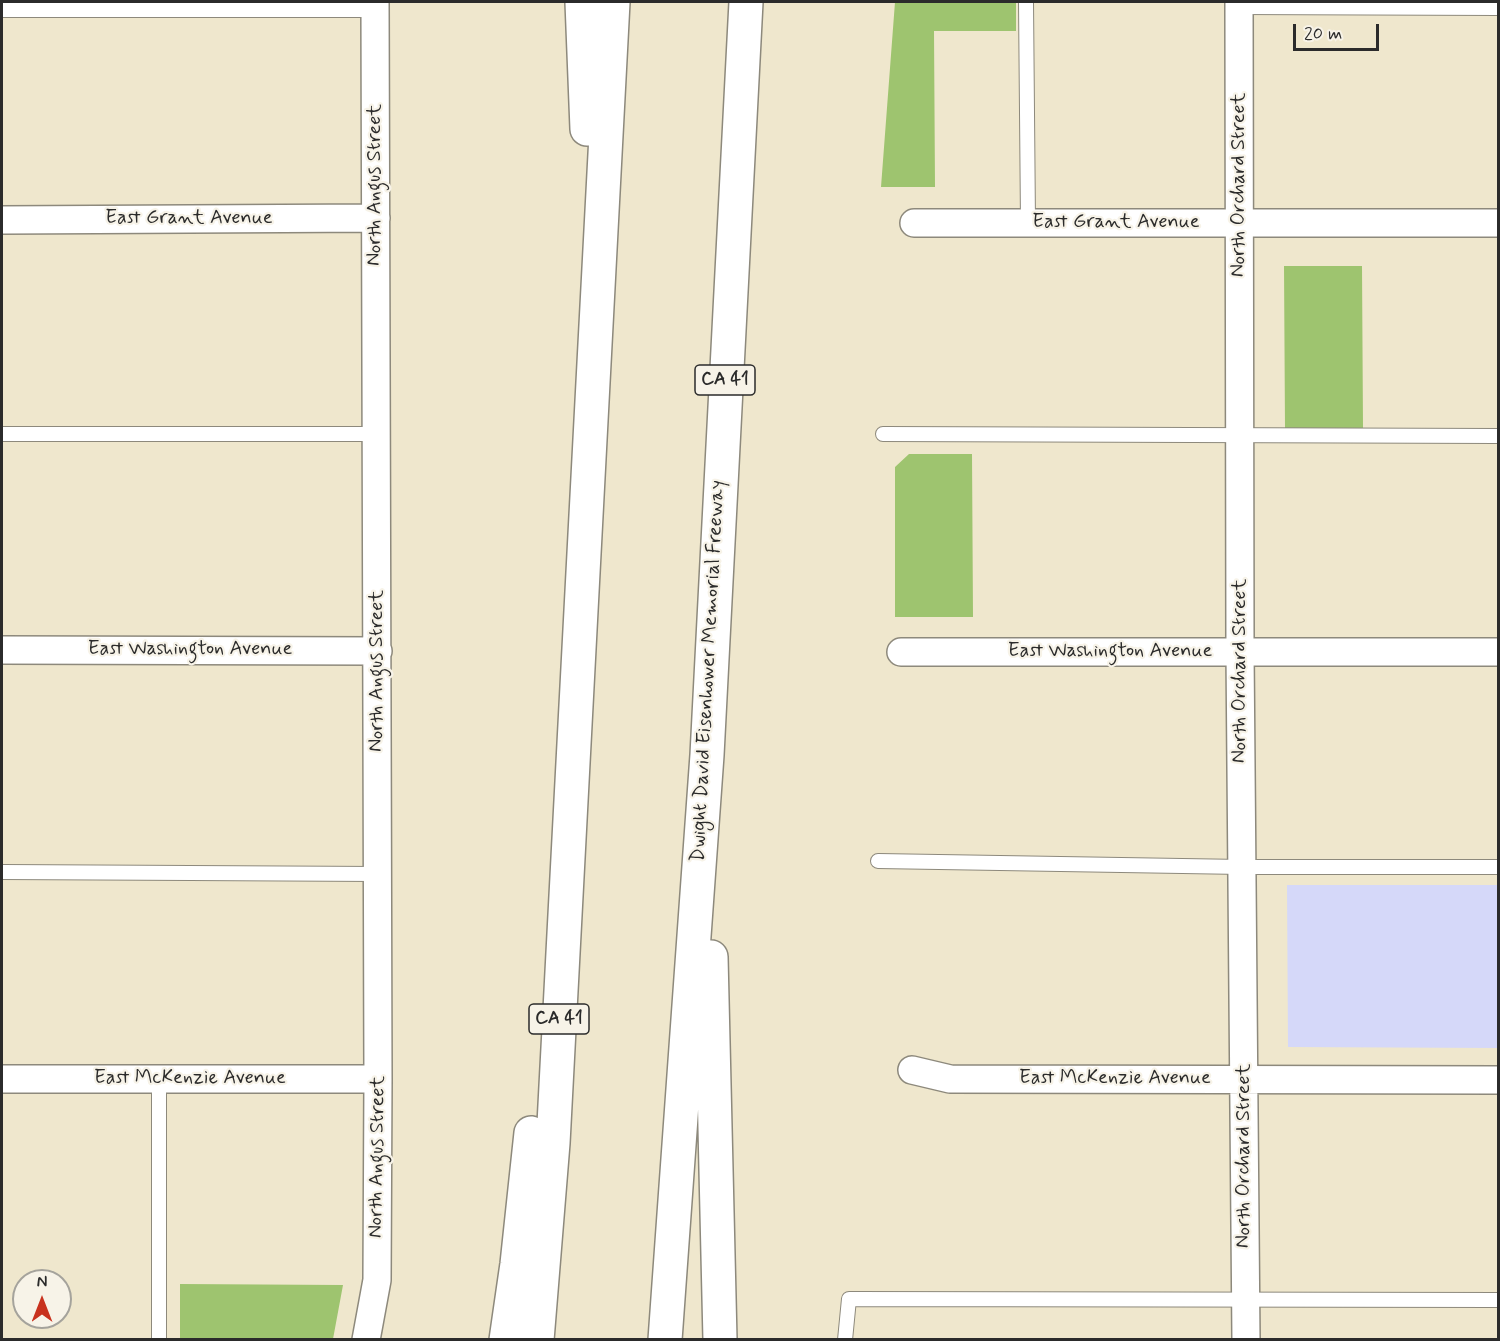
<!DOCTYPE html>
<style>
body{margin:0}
#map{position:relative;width:1500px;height:1341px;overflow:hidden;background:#efe7cd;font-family:Mynerve,sans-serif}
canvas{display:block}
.frame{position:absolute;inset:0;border:3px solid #2b2b2b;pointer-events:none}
.north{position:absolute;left:12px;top:1269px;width:60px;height:60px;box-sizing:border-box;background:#f7f3e8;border:2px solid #a5a39c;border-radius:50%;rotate:0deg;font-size:16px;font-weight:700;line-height:24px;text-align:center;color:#2b2b2b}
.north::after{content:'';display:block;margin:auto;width:21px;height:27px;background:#c8321e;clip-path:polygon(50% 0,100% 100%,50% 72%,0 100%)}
.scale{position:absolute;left:1293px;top:24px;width:86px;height:27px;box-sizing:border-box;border:3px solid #2b2b2b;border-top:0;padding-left:8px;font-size:18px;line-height:21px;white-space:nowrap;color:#2b2b2b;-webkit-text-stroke:4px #f7f3e8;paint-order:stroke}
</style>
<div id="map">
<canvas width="1500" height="1341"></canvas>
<div class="frame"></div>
<div class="north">N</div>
<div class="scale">20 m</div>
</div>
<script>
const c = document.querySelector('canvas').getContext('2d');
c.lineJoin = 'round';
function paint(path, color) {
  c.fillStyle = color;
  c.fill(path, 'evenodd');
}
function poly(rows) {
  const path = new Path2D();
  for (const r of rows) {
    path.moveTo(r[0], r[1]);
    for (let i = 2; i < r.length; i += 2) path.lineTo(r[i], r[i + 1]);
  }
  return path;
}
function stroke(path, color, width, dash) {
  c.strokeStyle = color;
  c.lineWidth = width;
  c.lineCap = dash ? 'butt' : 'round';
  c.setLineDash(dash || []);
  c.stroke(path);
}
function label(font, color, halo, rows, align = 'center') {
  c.font = font + ' Mynerve,sans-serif';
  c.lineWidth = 4.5;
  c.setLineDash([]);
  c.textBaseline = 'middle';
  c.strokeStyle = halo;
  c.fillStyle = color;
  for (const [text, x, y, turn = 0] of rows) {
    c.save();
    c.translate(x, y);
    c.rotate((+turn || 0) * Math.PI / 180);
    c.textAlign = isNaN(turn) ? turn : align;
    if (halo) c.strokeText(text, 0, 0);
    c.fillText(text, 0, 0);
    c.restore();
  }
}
paint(poly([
 [1287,885,1498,885,1498,1048,1288,1047]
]), '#d5d8f9');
paint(poly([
 [895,2,1016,2,1016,31,934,31,935,187,881,187],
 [1284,266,1362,266,1363,428,1285,428],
 [909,454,972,454,973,617,895,617,895,467],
 [180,1284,343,1285,333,1339,180,1340]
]), '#9ec46f');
const service = poly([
 [1026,2,1028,223],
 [1239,7,1498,8],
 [2,10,375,10],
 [2,434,377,434],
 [883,434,1498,436],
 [878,861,1243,867,1498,867],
 [2,872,378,874],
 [159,1340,159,1079],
 [845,1340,849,1299,1498,1300]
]);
const minor = poly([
 [1239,2,1240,652,1246,1340],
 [2,220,376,218],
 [914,223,1498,223],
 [2,650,378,651],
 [901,652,1498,652],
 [912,1070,950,1079,1498,1080],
 [2,1079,378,1079],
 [366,1340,377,1280,378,1079,375,2]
]);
const motorway = poly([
 [582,2,587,129],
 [711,957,720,1340],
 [506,1340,517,1264,531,1133],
 [537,1340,553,1143,613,2],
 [665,1340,707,755,746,2]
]);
stroke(service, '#8d897c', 16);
stroke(minor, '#8d897c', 30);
stroke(motorway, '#8d897c', 36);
stroke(service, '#fff', 14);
stroke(minor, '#fff', 27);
stroke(motorway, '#fff', 33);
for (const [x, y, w] of [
 [725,380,60],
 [559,1019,60]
]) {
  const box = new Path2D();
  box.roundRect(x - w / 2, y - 15, w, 30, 4.5);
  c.fillStyle = '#f7f3e8';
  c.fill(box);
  stroke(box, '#2b2b2b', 1.5);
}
label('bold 18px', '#2b2b2b', null, [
 ["CA 41",725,380],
 ["CA 41",559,1019]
]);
label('20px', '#2b2b2b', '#f7f3e8', [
 ["North Angus Street",376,185,-90],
 ["North Orchard Street",1240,185,-90],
 ["East Grant Avenue",189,219],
 ["East Grant Avenue",1116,223],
 ["East Washington Avenue",190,650],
 ["East Washington Avenue",1110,652],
 ["North Angus Street",378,671,-90],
 ["Dwight David Eisenhower Memorial Freeway",709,671,-87],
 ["North Orchard Street",1241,671,-90],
 ["East McKenzie Avenue",190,1079],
 ["East McKenzie Avenue",1115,1079],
 ["North Orchard Street",1245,1156,-90],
 ["North Angus Street",378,1157,-89]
]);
</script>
